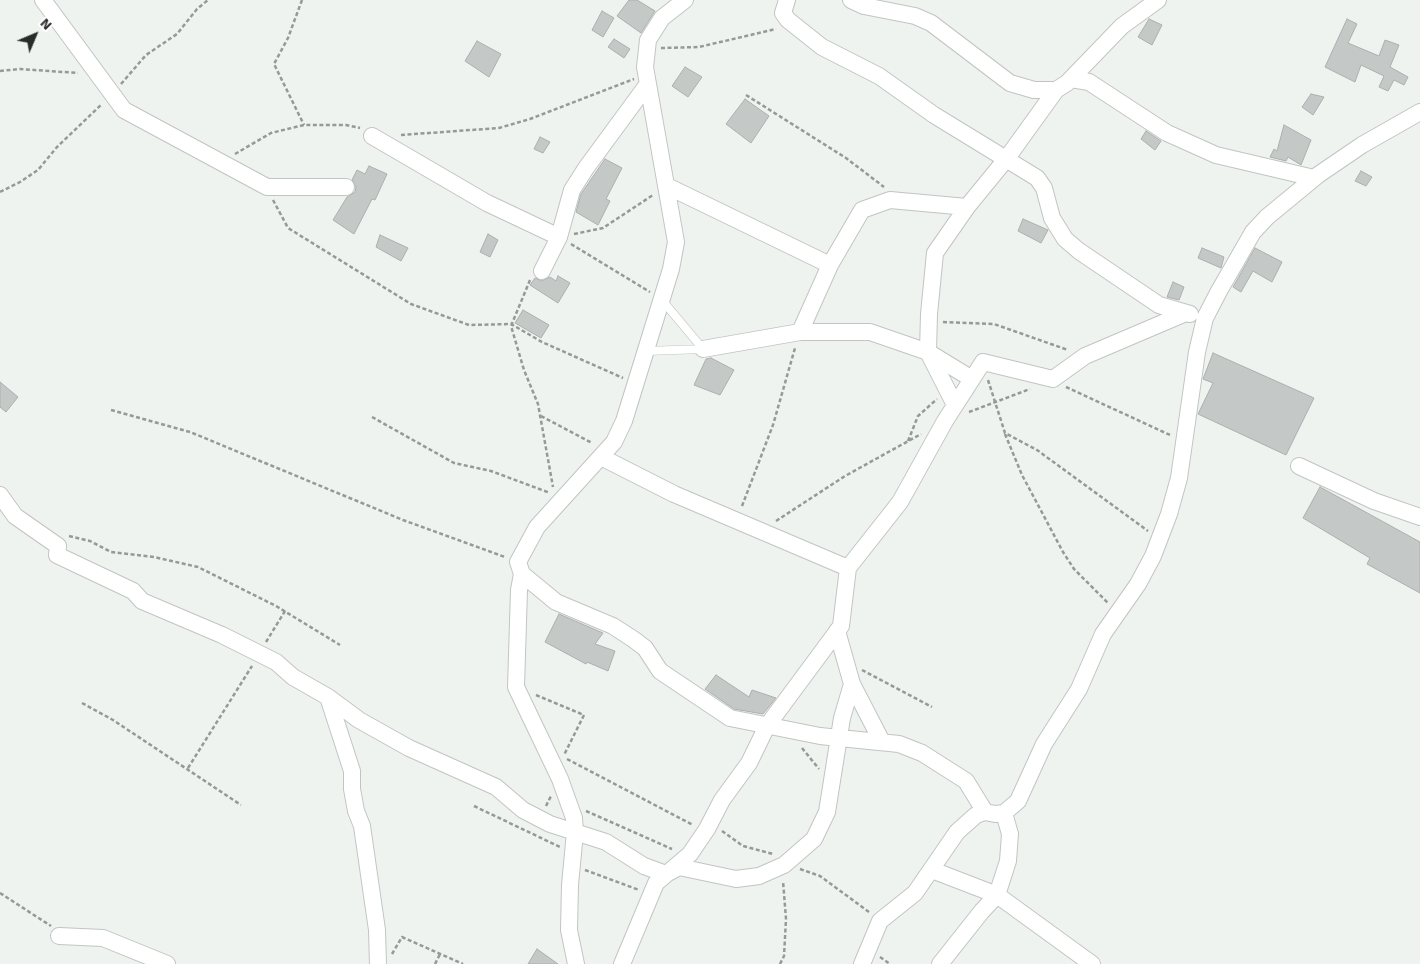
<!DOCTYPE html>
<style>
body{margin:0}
#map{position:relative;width:1420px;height:964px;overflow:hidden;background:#eff3f0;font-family:Signika,sans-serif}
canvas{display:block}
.north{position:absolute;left:10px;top:10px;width:50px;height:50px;-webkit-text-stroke:4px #fff;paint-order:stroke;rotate:45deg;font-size:14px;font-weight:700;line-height:20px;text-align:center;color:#292b2a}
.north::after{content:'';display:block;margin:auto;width:18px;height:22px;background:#292b2a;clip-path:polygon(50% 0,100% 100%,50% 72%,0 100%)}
</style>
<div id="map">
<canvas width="1420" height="964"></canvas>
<div class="north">N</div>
</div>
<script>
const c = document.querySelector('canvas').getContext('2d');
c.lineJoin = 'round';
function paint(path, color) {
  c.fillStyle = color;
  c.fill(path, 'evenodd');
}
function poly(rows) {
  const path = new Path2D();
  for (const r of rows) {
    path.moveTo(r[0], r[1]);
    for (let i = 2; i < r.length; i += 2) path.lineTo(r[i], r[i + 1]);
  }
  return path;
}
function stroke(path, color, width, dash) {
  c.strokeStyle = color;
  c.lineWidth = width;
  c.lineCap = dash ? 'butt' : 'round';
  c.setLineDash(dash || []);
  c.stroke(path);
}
const building = poly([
 [629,0,637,0,655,11,641,33,617,16,629,0],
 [602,11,614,18,603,37,592,30,602,11],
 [1149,19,1162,25,1152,45,1138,37,1149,19],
 [1347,19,1357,24,1348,43,1379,56,1385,40,1399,45,1390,67,1408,77,1404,85,1394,80,1388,91,1379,87,1384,76,1361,65,1355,82,1325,67,1347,19],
 [614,39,630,49,624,58,608,47,614,39],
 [477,41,501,54,489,77,465,61,477,41],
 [685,67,702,77,688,97,672,86,685,67],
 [1311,94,1324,97,1313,115,1302,107,1311,94],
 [745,99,769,116,751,143,726,124,745,99],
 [1284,125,1311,140,1301,165,1288,157,1286,161,1270,157,1274,149,1277,151,1284,125],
 [1146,131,1161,141,1155,150,1141,139,1146,131],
 [540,137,550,142,543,153,534,149,540,137],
 [605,159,622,168,606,199,610,201,598,225,576,212,581,194,605,159],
 [369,166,387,174,375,200,372,199,354,234,333,220,347,197,355,192,356,187,352,180,357,170,365,174,369,166],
 [1361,171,1372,177,1366,186,1355,181,1361,171],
 [1023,219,1048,230,1041,243,1018,231,1023,219],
 [488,234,498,240,490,257,480,252,488,234],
 [380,235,408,248,401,261,376,247,380,235],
 [1202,248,1224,257,1221,268,1198,258,1202,248],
 [1255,248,1282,262,1272,282,1253,271,1241,292,1233,287,1255,248],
 [558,276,570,283,558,303,530,285,535,278,542,281,550,277,556,281,558,276],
 [1173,282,1184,287,1179,300,1167,297,1173,282],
 [523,310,549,325,541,338,515,323,523,310],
 [1213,353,1314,398,1286,455,1198,414,1213,383,1203,379,1213,353],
 [711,358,734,370,720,395,694,385,706,359,711,358],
 [0,382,18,397,6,412,0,407,0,382],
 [1320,487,1420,542,1420,593,1367,564,1370,558,1303,518,1320,487],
 [559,614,603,633,595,644,615,651,608,671,587,662,586,664,545,642,559,614],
 [716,675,749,697,752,690,776,698,763,714,734,709,705,689,716,675],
 [537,949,558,964,528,964,537,949]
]);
paint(building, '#c4c8c6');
stroke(building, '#abafad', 1);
const service = poly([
 [646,351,703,349,662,300]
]);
const minor = poly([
 [43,0,124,110,267,187,346,187],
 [787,0,783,13,788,20,822,47,879,76,934,115,1037,178,1044,188,1052,218,1065,239,1079,251,1159,305,1190,314],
 [851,0,864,6,915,16,931,23,1010,83,1034,90,1056,90],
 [1071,79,1089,82,1167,133,1216,155,1314,178],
 [372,136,487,203,559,237],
 [667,186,830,265,800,332],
 [830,265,862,210,890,200,967,207,1007,158,1056,90,1067,83,1122,26,1158,0],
 [542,271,559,237,572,190,586,168,647,85],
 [703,349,800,332,870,332,928,352,972,379],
 [955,405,928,352,929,314,935,253,967,207],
 [601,457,674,494,848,568],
 [1299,466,1374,501,1420,517],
 [0,495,15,516,58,546,57,555,133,591,142,601,222,635,276,662,293,677,328,697,352,771,352,789,356,811,362,826,377,930,378,964],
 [522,574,556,602,613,626,633,639,645,648,660,671,730,718,820,736,899,744,922,753,966,781,985,812],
 [852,684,881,740],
 [328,697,359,720,409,748,496,787,523,810,550,824,606,842,644,866,666,874,679,867,736,879,759,876,784,865,814,839,827,812,842,718,852,684,837,631],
 [932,870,997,895,1092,964],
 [59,936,103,938,167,964],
 [576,964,569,930,570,885,575,832,574,818,560,779,516,687,519,590,522,574,518,562,537,527,614,442,624,421,671,269,676,242,645,67,648,40,662,18,685,0],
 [622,964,656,883,690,854,707,829,722,800,749,763,767,726,841,626,848,568,900,502,945,421,983,362,1053,379,1085,356,1186,313],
 [862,964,880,921,915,893,957,832,976,815,985,812,995,814,1004,813,1018,801,1044,744,1079,689,1103,634,1138,584,1153,556,1169,514,1179,478,1197,352,1205,318,1219,291,1253,232,1267,217,1318,175,1362,145,1420,112],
 [940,964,982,911,997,895,1008,861,1010,834,1004,813]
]);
stroke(service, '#c1c5c2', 9);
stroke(minor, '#c1c5c2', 18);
stroke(poly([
 [302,0,288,38,274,64,304,125],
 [661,48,699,47,776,29],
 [0,71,20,69,78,73],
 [121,84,146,55,177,34,197,9,208,0],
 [746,95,846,158,884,187],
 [401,135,499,128,530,119,634,79],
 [235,154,271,133,304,125,346,125,360,128],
 [0,192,20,182,38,170,57,147,102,104],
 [273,200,288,228,411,304,469,325,511,324,542,342,623,378],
 [574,234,603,228,653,195],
 [571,244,650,292],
 [530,280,511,326,524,370,538,404,553,487],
 [943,322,994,324,1068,350],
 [988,380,1005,433,1037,450,1148,531],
 [1066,387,1170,435],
 [111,410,190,432,403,520,505,557],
 [969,412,1030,389],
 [541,416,592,443],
 [372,417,454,463,491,471,550,493],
 [1005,434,1022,475,1063,552,1074,569,1108,603],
 [908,441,918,416,937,399],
 [742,506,773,425,795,348],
 [776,521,845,476,921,434],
 [69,536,90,541,111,552,154,557,198,567,276,606,340,645],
 [266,642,285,611],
 [862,670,932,707],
 [536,695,584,715,564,755],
 [82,703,113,720,241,805],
 [802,748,819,769],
 [567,759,693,825],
 [188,768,252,666],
 [474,806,560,847],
 [546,806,551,796],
 [586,811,672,849],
 [722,831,743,846,773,854],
 [800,869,820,876,869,912],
 [585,870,639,890],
 [0,893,51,926],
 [392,954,402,937,463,964],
 [880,957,890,964],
 [435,964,440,954],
 [780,964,784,956,786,919,783,881]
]), '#969997', 2.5, [4, 2.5]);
stroke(service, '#fff', 8);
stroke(minor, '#fff', 16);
</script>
